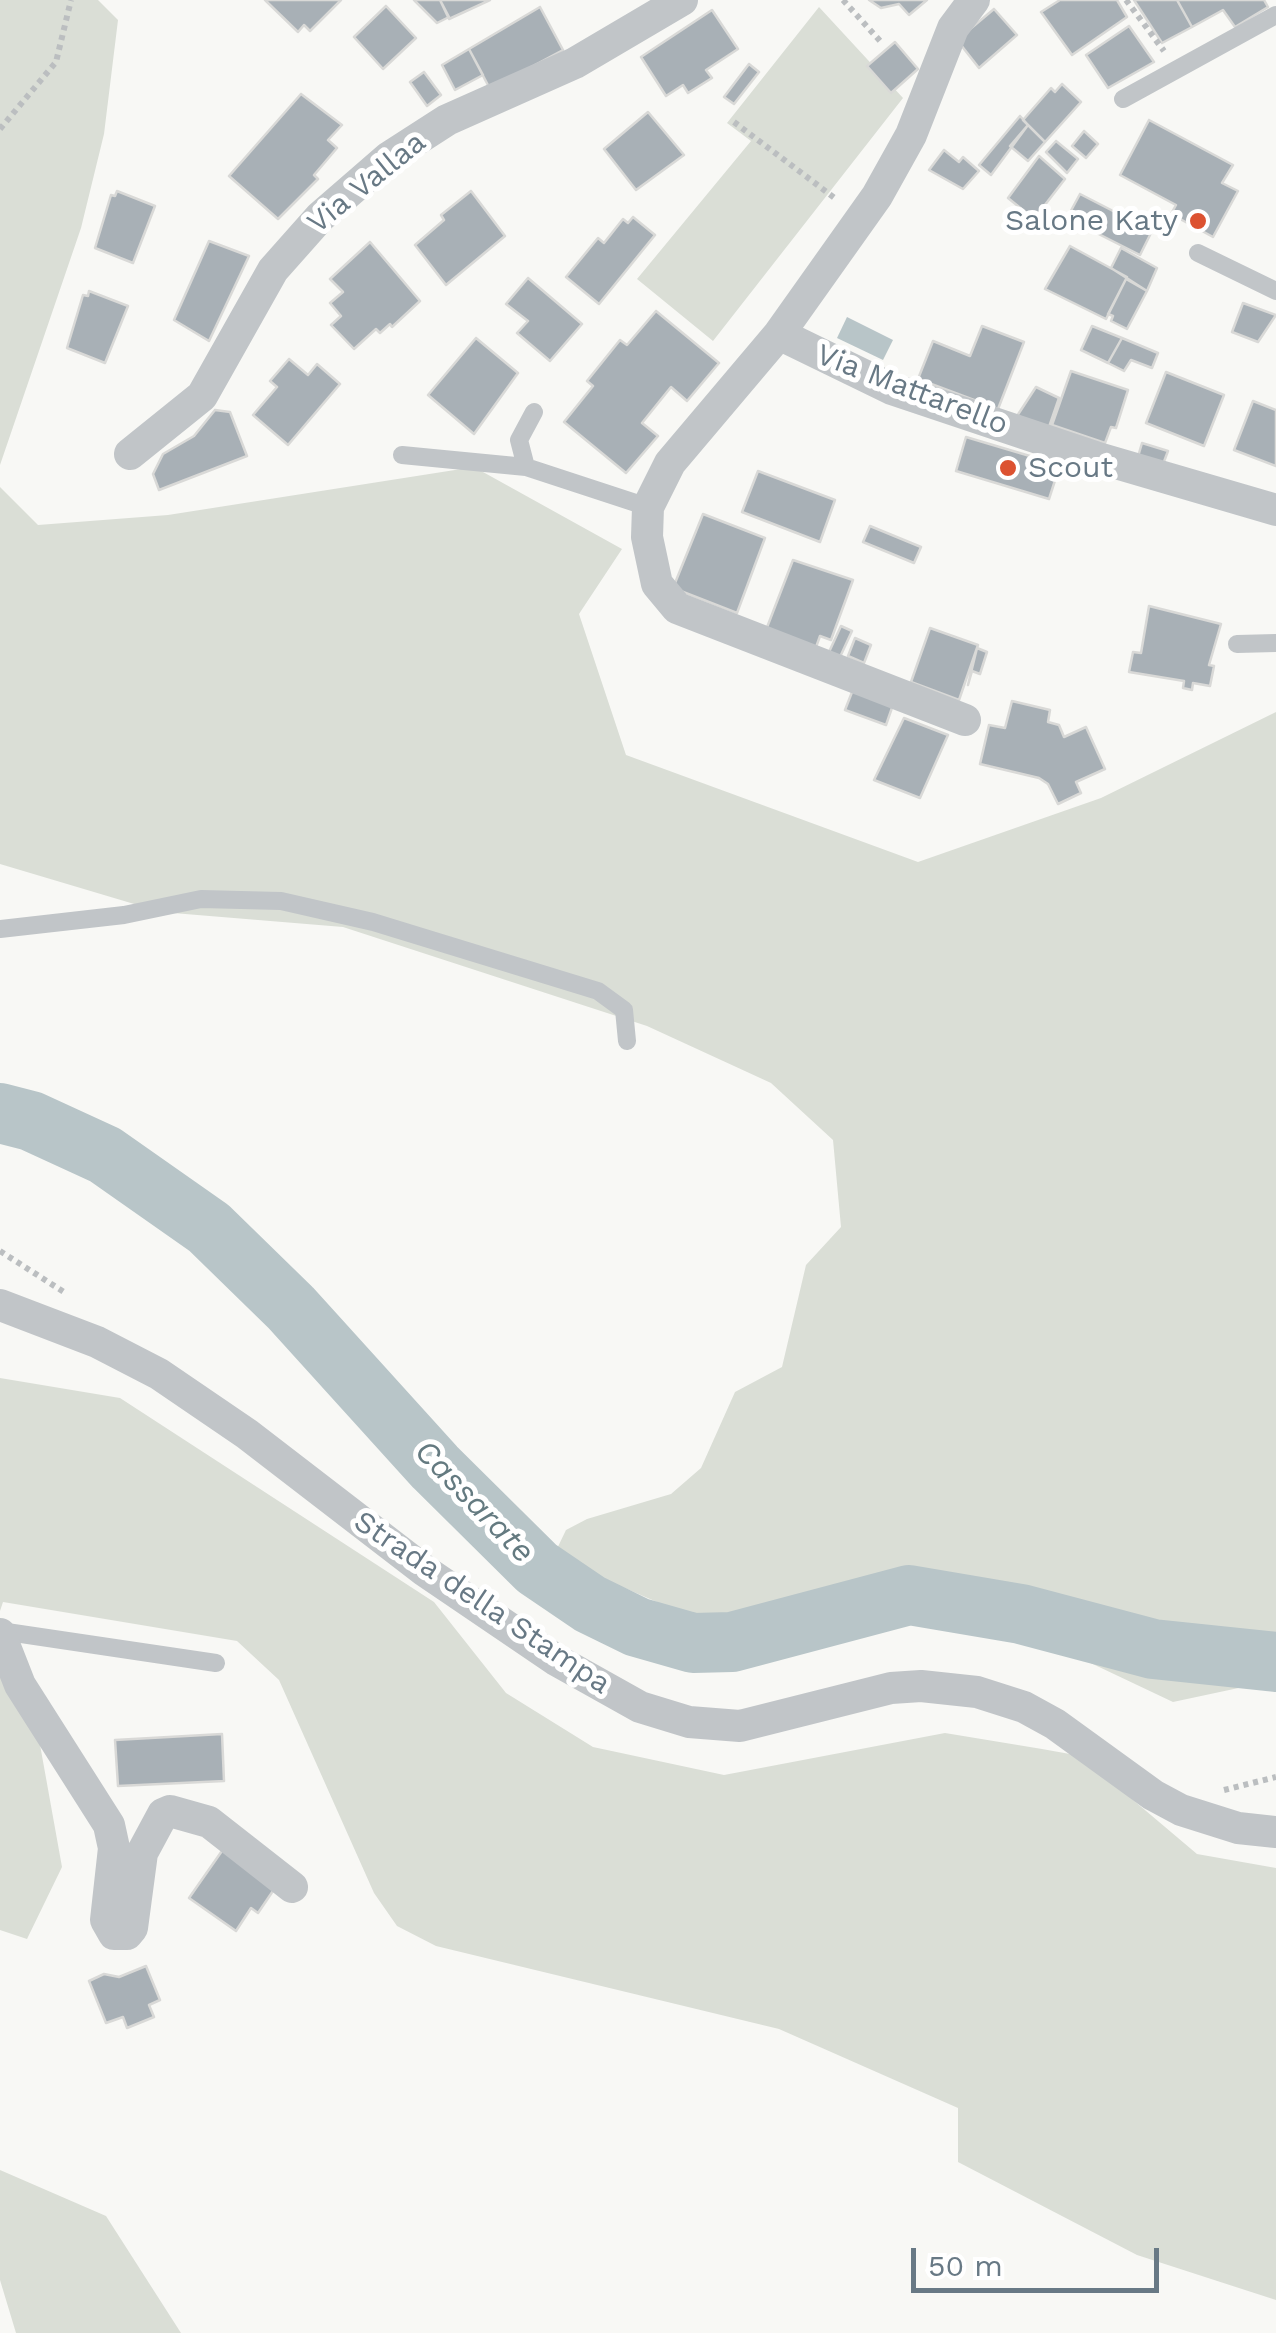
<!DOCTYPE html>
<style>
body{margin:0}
#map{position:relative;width:1276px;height:2333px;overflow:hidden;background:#f8f8f5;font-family:"Work Sans",sans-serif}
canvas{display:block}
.scale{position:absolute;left:911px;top:2248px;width:248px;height:45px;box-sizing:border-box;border:5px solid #687985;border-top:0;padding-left:12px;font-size:30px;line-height:35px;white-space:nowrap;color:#687985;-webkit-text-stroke:8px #fff;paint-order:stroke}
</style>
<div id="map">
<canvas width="1276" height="2333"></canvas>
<div class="scale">50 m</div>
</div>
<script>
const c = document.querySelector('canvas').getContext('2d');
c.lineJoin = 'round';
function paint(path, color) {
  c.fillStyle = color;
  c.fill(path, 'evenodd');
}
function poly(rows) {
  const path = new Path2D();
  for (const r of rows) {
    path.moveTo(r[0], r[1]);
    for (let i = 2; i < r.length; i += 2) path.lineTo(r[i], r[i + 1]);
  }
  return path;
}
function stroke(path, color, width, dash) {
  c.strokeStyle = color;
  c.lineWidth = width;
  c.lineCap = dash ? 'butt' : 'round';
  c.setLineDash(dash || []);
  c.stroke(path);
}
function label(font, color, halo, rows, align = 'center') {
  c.font = font + ' "Work Sans",sans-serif';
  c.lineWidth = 10;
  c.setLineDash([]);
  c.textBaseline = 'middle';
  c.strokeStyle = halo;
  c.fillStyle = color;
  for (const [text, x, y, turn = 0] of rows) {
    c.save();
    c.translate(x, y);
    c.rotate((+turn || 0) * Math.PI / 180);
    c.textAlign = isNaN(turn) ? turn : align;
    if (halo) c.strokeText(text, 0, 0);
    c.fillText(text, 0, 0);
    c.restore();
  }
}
paint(poly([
 [0,0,98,0,118,20,104,134,81,228,0,465],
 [819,7,903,98,713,341,637,279,751,141,727,123],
 [474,467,622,549,579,614,626,755,918,862,1101,798,1276,712,1276,1680,1173,1702,1059,1648,928,1606,740,1638,553,1557,566,1530,587,1519,671,1494,701,1468,735,1392,782,1367,806,1265,841,1227,833,1140,771,1083,647,1026,343,927,161,912,0,864,0,487,38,525,168,515],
 [0,1378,120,1398,434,1602,506,1693,593,1747,724,1775,945,1733,1042,1749,1081,1756,1197,1854,1276,1868,1276,2300,1137,2255,958,2162,958,2108,779,2029,436,1946,397,1926,374,1893,279,1680,237,1641,3,1602,0,1611],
 [0,1675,37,1728,62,1867,27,1939,0,1930],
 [0,2170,106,2216,181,2333,16,2333,0,2280]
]), '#daded6');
paint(poly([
 [847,317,893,340,883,360,837,338]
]), '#b8c5c8');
stroke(poly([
 [0,1113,31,1121,105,1155,209,1228,291,1308,435,1467,537,1568,590,1604,637,1627,693,1643,732,1642,909,1595,1021,1614,1153,1649,1276,1662]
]), '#b8c5c8', 60);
const building = poly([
 [265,0,341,0,310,31,304,25,298,32,265,0],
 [414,0,440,0,449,17,437,23,414,0],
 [440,0,490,0,449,19,440,0],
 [869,0,927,0,909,15,899,4,881,8,869,0],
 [1060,0,1117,0,1127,17,1072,55,1041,12,1060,0],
 [1134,0,1177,0,1192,27,1162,43,1134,0],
 [1177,0,1264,0,1268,7,1235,27,1223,10,1192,27,1177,0],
 [386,6,416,38,383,69,354,37,386,6],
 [540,7,563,50,490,89,469,49,540,7],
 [994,9,1017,35,979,68,957,40,994,9],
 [712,10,738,49,706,70,712,78,688,93,683,85,666,96,641,57,712,10],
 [1129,26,1154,62,1108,88,1086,55,1129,26],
 [895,42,918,69,891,93,867,66,895,42],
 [469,49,483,75,455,90,442,65,469,49],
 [749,64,759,72,734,104,724,97,749,64],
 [424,72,441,95,427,106,410,82,424,72],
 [1062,84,1081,102,1045,142,1023,120,1051,88,1055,92,1062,84],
 [301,94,342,125,328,140,337,148,314,175,318,179,278,219,229,176,301,94],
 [648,112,684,155,636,190,604,149,648,112],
 [1020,116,1028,125,991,175,979,165,1020,116],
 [1149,120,1233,165,1222,183,1238,191,1213,237,1171,214,1176,205,1120,175,1149,120],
 [1028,125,1045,142,1028,161,1010,146,1028,125],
 [1084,131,1098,144,1086,158,1072,146,1084,131],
 [1056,141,1078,159,1067,173,1046,152,1056,141],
 [944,150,959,162,963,157,979,171,963,189,929,170,944,150],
 [1039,156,1065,179,1034,219,1008,198,1039,156],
 [117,191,155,206,133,263,95,248,111,195,115,196,117,191],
 [471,191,505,236,446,285,415,245,444,220,441,215,471,191],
 [1080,194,1152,231,1140,255,1067,218,1080,194],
 [633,217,655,235,599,304,566,277,598,238,604,243,623,219,628,223,633,217],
 [209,241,249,256,209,341,174,320,209,241],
 [370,242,420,301,392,327,390,324,380,333,376,329,354,349,331,325,341,316,330,303,343,292,330,279,370,242],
 [1070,246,1127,277,1106,319,1045,289,1070,246],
 [1121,248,1157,268,1147,291,1111,268,1121,248],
 [528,278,582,324,550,361,517,333,528,321,506,304,528,278],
 [1126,279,1147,291,1127,329,1111,321,1113,316,1108,314,1126,279],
 [89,291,128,306,105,363,67,348,83,295,88,296,89,291],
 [1243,303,1276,315,1258,342,1232,332,1243,303],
 [656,311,719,363,687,401,671,387,642,423,658,436,626,473,564,422,593,386,587,381,620,340,627,345,656,311],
 [982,326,1024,342,998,409,918,379,933,341,970,356,982,326],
 [1092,326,1122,338,1108,363,1081,350,1092,326],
 [476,338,518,373,474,434,428,395,476,338],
 [1122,338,1158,353,1152,368,1131,360,1124,371,1108,363,1122,338],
 [289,359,308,375,317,364,340,384,288,445,253,415,277,387,270,381,289,359],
 [1071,371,1128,390,1116,428,1111,427,1105,443,1052,425,1071,371],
 [1166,372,1224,395,1204,446,1146,423,1166,372],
 [1036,387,1059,398,1049,427,1017,416,1036,387],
 [1253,401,1276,410,1276,466,1234,450,1253,401],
 [215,410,230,412,247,456,159,490,153,474,163,454,194,436,215,410],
 [966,437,1060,465,1049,499,956,471,966,437],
 [1142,443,1168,451,1162,467,1137,460,1142,443],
 [758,471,835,500,820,542,742,512,758,471],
 [703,514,765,538,737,613,673,588,703,514],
 [870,526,921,547,914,563,863,542,870,526],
 [793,560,853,580,831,640,820,636,815,650,766,630,793,560],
 [1149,606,1221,624,1209,665,1214,666,1210,686,1193,683,1192,690,1183,688,1184,681,1129,672,1133,652,1141,653,1149,606],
 [841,626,852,631,840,657,829,652,841,626],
 [930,628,978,645,959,700,911,682,930,628],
 [855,638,871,645,864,663,848,656,855,638],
 [977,648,987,652,980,674,972,671,968,685,977,648],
 [854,687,894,702,886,725,845,710,854,687],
 [1012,701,1050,710,1048,722,1059,725,1064,737,1086,727,1105,769,1076,782,1081,793,1058,804,1048,784,1039,778,980,764,989,725,1005,728,1012,701],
 [904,718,948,735,920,798,874,780,904,718],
 [222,1734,224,1781,118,1786,115,1740,222,1734],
 [224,1848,277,1885,258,1913,251,1908,236,1931,189,1898,224,1848],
 [146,1966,160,2000,149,2005,154,2017,127,2028,123,2017,106,2023,89,1981,104,1974,119,1977,146,1966]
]);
paint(building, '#a8b0b6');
stroke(building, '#d9d9d7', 2.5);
stroke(poly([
 [843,0,881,42],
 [1126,0,1164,51],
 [734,122,836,199],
 [0,129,56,62,71,0],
 [0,1251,67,1294],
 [1224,1790,1276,1777]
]), '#bbbec0', 6, [5, 5]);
stroke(poly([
 [1123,99,1276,15],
 [1198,253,1276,291],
 [534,412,519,440,526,467,648,507],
 [402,455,526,467],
 [1237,644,1276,643],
 [0,929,124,915,201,899,281,901,373,922,598,991,624,1010,627,1041],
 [0,1631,216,1663]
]), '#c1c5c8', 18);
stroke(poly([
 [779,334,892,389,1095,457,1276,510],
 [130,454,202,396,273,270,320,217,388,158,447,120,575,63,682,0],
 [965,720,677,608,657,584,647,537,648,507,670,463,779,334,877,196,911,135,953,28,974,0],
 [0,1305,97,1342,159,1374,247,1434,425,1571,556,1660,640,1707,689,1722,740,1726,891,1688,921,1686,977,1692,1024,1707,1055,1724,1153,1795,1181,1810,1238,1828,1276,1832],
 [0,1634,20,1685,109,1825,114,1848,106,1920,114,1934,127,1934,132,1928,142,1853,163,1814,170,1811,209,1822,292,1887]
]), '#c1c5c8', 32);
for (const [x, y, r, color] of [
 [1198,221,10,"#dc5231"],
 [1008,468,10,"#dc5231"]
]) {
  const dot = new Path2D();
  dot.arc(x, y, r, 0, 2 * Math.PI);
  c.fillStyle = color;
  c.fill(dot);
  stroke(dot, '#fff', 4);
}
label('30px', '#687985', '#fff', [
 ["Via Vallaa",367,183,-39],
 ["Via Mattarello",912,390,21],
 ["Strada della Stampa",482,1603,34]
]);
label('30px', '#687985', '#fff', [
 ["Salone Katy",1178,221],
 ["Scout",1028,468,"left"]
], 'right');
label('italic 32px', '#647a80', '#fff', [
 ["Cassarate",474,1502,46]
]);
</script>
